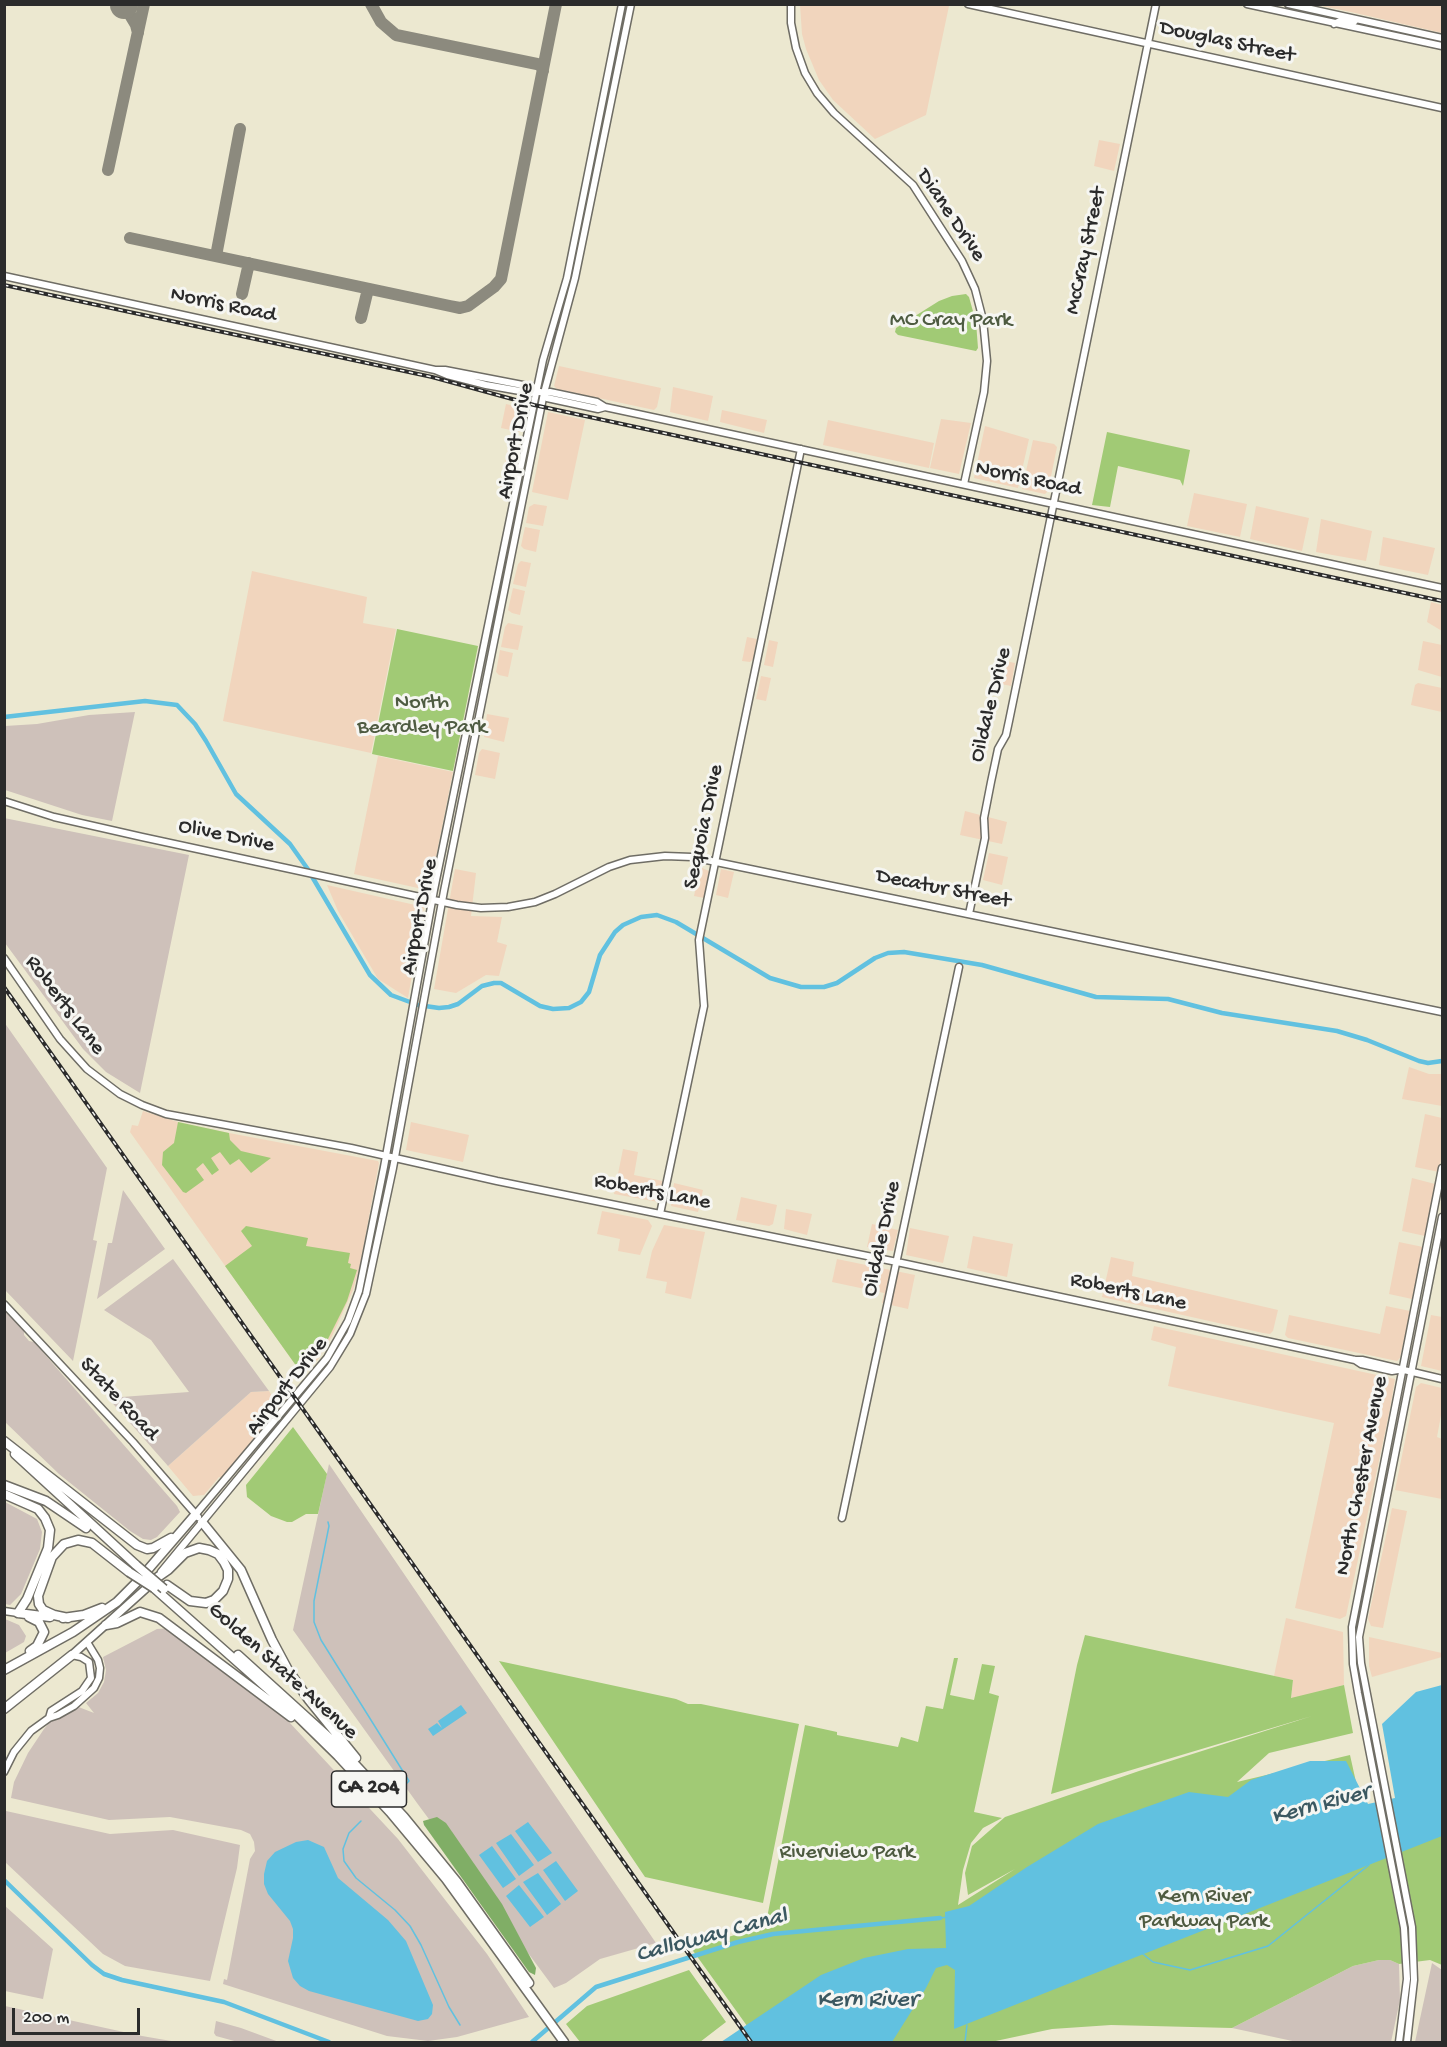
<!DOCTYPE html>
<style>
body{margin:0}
#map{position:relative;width:1447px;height:2047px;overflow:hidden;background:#ece8d0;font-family:"Gochi Hand",sans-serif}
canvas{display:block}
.frame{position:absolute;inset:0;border:6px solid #2b2b2b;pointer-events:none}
.scale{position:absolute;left:12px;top:2008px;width:128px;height:27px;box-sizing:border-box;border:3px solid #2b2b2b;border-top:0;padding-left:8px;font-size:18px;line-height:21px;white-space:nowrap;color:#2b2b2b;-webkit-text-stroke:4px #f6f6f2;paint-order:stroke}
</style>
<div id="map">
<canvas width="1447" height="2047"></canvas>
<div class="frame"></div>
<div class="scale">200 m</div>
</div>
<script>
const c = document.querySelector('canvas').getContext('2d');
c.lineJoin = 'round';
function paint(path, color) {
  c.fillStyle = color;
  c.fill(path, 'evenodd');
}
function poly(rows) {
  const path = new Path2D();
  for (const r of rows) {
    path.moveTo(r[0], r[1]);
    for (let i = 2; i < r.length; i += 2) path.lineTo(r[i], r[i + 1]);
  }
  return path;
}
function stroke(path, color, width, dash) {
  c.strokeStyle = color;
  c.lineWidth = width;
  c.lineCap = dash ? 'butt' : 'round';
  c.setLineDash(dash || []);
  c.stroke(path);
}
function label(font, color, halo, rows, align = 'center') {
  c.font = font + ' "Gochi Hand",sans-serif';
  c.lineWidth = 6;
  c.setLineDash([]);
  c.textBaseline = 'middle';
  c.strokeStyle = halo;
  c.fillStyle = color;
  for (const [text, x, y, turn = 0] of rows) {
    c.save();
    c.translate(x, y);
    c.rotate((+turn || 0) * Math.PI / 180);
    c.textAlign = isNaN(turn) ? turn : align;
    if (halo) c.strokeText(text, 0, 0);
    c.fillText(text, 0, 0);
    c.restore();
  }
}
paint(poly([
 [942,5,949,6,926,115,875,139,833,100,819,80,806,49,802,34,800,5],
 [1317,5,1442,5,1442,33,1351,12],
 [1099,140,1120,144,1114,171,1094,166],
 [559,366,661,388,657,407,654,410,557,389,554,386],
 [673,387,713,396,708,421,670,412],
 [506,404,527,409,523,429,520,432,501,428],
 [722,410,767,420,764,433,720,422],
 [548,412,585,420,568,500,532,492],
 [941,419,971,423,959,474,930,468],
 [828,420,934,443,929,468,823,445],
 [985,426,1029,439,1018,488,974,478],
 [1033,440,1054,444,1057,447,1048,491,1045,494,1022,489],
 [509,442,520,445,512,489,500,487],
 [1194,493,1247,504,1240,537,1187,526],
 [534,504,547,506,543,526,526,523,529,507],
 [1256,506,1309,518,1302,551,1250,539],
 [1321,519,1372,531,1366,561,1316,552],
 [525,527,540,530,536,552,524,549,521,546],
 [1383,537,1435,548,1428,575,1379,565],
 [521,561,531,563,526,587,513,584,518,564],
 [252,571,367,597,363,623,396,629,371,753,223,721],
 [513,588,525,591,520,615,512,613,508,610],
 [1431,602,1442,605,1442,631,1427,622],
 [508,623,523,626,518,650,501,647,505,627],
 [747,637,757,639,753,659,750,662,742,661],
 [769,640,778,642,773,667,764,665],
 [1423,641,1442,645,1442,677,1418,670],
 [500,650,513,653,508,677,499,675,496,672],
 [996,659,1015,663,1011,686,991,682],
 [761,676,771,678,766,701,756,699],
 [1418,683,1442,688,1442,712,1411,705,1415,685],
 [487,714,509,718,504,742,484,737],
 [482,749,500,753,495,779,475,775,479,753],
 [378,756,453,772,430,887,427,890,354,874],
 [965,811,1007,822,1002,844,960,835],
 [989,853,1008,857,1002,885,983,880],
 [700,867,709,871,704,898,694,896],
 [455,869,476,873,471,916,502,917,497,942,507,945,499,976,486,975,456,993,434,989],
 [721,869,734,872,728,898,716,895],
 [327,885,424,907,408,998,378,979,338,911],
 [1409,1067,1429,1074,1442,1074,1442,1106,1402,1099],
 [143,1111,178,1122,229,1133,378,1161,379,1163,360,1265,353,1290,332,1336,319,1358,306,1373,297,1367,130,1132,132,1125,138,1126],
 [1425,1114,1442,1118,1442,1153,1439,1172,1415,1167],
 [411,1122,469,1135,463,1162,406,1150],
 [623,1149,638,1152,634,1175,663,1181,658,1202,614,1194],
 [1412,1178,1435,1184,1425,1236,1402,1231],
 [674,1183,703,1190,698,1212,671,1206],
 [741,1197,777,1205,773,1224,769,1226,736,1220],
 [786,1209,812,1214,807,1235,784,1229],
 [602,1211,648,1220,652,1226,640,1255,618,1251,620,1239,597,1234],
 [872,1224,898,1230,893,1251,867,1247],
 [664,1225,705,1232,691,1299,665,1293,667,1282,646,1278,652,1251],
 [910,1228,949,1236,943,1263,906,1255],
 [973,1236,1013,1244,1007,1277,967,1268],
 [1399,1242,1423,1247,1412,1299,1389,1294],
 [1111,1257,1134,1262,1132,1276,1278,1310,1273,1331,1270,1334,1263,1333,1102,1297],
 [837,1259,915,1275,908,1309,882,1303,884,1293,832,1282],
 [1386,1306,1410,1311,1400,1358,1397,1361,1288,1338,1285,1335,1289,1315,1380,1334],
 [1431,1315,1442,1317,1442,1371,1421,1366],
 [1154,1326,1395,1379,1390,1409,1346,1616,1340,1619,1295,1608,1334,1423,1168,1386,1176,1347,1151,1340],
 [1421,1383,1442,1388,1442,1410,1437,1437,1442,1439,1442,1499,1395,1490,1416,1387],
 [269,1391,280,1409,222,1478,219,1477,204,1495,193,1496,168,1466,251,1392],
 [1392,1508,1407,1511,1383,1628,1371,1626,1368,1619],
 [1286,1618,1343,1632,1344,1685,1291,1699,1293,1680,1274,1676],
 [1369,1637,1442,1653,1442,1657,1372,1677,1369,1666]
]), '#f1d5bd');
paint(poly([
 [135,712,112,821,82,815,5,790,5,726,37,724,89,715],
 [4,818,189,855,140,1093,106,1072,83,1049,5,943],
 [4,1022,107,1168,93,1240,97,1241,73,1361,5,1290],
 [123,1190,165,1249,97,1299,108,1243,112,1243],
 [173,1259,269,1391,251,1392,168,1466,108,1398,189,1392,151,1340,104,1310],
 [5,1310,24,1331,24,1335,29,1341,34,1342,177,1506,180,1512,157,1537,151,1540,143,1539,130,1531,59,1474,5,1422],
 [329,1464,656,1943,600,1959,566,1983,554,1988,417,1803,293,1630],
 [5,1502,37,1519,42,1532,40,1549,21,1594,10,1605,5,1604],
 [5,1619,19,1625,26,1636,24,1642,5,1653],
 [172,1628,276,1708,398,1839,487,1954,529,2017,457,2037,428,2041,387,2036,223,1984,224,1979,227,1980,250,1859,255,1851,254,1842,250,1834,241,1830,170,1817,109,1820,11,1798,14,1782,28,1753,44,1729,63,1707,72,1711,76,1706,94,1713,86,1703,98,1693,104,1682,106,1670,103,1657,157,1629],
 [6,1811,110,1834,173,1830,240,1845,237,1868,210,1981,125,1966,103,1954,5,1862,4,1812],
 [4,1905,53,1949,43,1999,5,1991],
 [1379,1960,1390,1960,1399,1964,1400,2000,1391,2042,1297,2042,1232,2028,1353,1966],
 [1432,1963,1442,1970,1442,2042,1415,2042],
 [5,2006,142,2036,177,2042,5,2042],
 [216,2021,241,2028,279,2042,238,2042,216,2036,214,2033]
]), '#cec1ba');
paint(poly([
 [966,294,969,297,976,322,978,348,976,351,898,335,895,332,896,328,939,301,952,296],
 [1107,432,1190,450,1183,486,1180,480,1118,466,1110,507,1092,505],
 [397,629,478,646,453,771,372,754],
 [178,1122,229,1133,230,1140,241,1151,271,1158,251,1173,239,1159,230,1165,220,1152,211,1158,219,1170,212,1175,203,1163,196,1169,204,1180,186,1193,183,1192,162,1165,163,1152,174,1143],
 [246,1226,308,1238,306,1246,350,1253,348,1263,351,1264,350,1268,357,1270,347,1301,328,1339,307,1370,297,1367,225,1266,252,1246,241,1231],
 [293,1427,327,1474,318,1514,306,1514,292,1522,287,1522,271,1516,247,1497,246,1485],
 [1085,1635,1293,1680,1291,1698,1344,1685,1353,1733,1269,1753,1237,1782,1350,1755,1362,1809,1403,1800,1442,1695,1442,1965,1430,1960,1399,1964,1390,1960,1379,1960,1353,1966,1232,2028,1111,2025,1052,2029,991,2042,776,2042,750,2030,691,1948,745,1932,765,1928,805,1725,837,1732,837,1735,898,1747,901,1737,918,1742,926,1706,943,1709,954,1658,958,1658,950,1695,974,1700,982,1664,995,1666,989,1693,999,1696,974,1812,1002,1818,983,1828,971,1843,963,1870,958,1905,1015,1869,968,1895,965,1873,972,1846,1005,1817,1139,1771,1312,1716,1051,1794,1077,1665],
 [499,1661,676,1699,688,1704,701,1704,799,1724,763,1903,645,1877],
 [689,1970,726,2022,700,2042,580,2042,566,2024,587,2006]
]), '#a1ca75');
paint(poly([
 [437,1817,446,1823,502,1904,536,1968,535,1975,529,1972,424,1825,423,1821]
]), '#80ae66');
paint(poly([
 [1442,1685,1442,1836,954,2029,955,1970,947,1965,936,1968,926,1988,892,2042,721,2042,821,1975,864,1958,908,1949,946,1948,945,1912,969,1906,1027,1867,1098,1824,1189,1792,1228,1797,1251,1780,1310,1761,1346,1761,1368,1804,1395,1798,1382,1724,1416,1692],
 [461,1705,467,1713,433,1736,428,1729,437,1723,442,1728,438,1721],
 [528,1822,552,1853,538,1862,515,1831],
 [511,1834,534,1865,519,1876,496,1843],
 [308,1840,324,1847,338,1878,388,1920,406,1941,433,2005,432,2014,428,2019,418,2021,309,1991,300,1986,293,1978,288,1961,293,1938,293,1929,290,1921,268,1894,264,1884,264,1874,267,1861,275,1852,296,1842],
 [492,1846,516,1879,503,1888,479,1855],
 [556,1861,578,1891,565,1901,543,1870],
 [538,1873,561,1904,547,1915,523,1882],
 [519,1885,544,1917,530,1927,506,1896]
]), '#61c1e0');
stroke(poly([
 [328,1522,329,1526,314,1601,314,1622,321,1640,409,1781,406,1784],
 [361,1821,349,1833,343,1849,344,1861,356,1878,395,1910,410,1926,421,1945,449,2007,460,2025],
 [940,1918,948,1917],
 [1143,1954,1153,1962,1190,1970,1268,1946,1369,1865],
 [965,2042,967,2025]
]), '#61c1e0', 1.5);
stroke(poly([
 [4,717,145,701,177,705,195,724,206,741,236,794,290,844,307,868,370,975,391,995,418,1005,439,1008,449,1007,458,1004,482,986,494,983,501,983,540,1006,553,1009,569,1008,581,1002,589,992,600,955,615,932,623,925,641,917,657,915,676,922,770,978,801,987,824,987,837,983,875,958,888,953,904,952,982,965,1096,997,1168,999,1222,1013,1337,1031,1367,1040,1419,1061,1428,1063,1442,1061],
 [4,1880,92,1965,104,1974,122,1980,224,2002,329,2042],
 [532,2042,596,1987,738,1942,773,1934,940,1918]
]), '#61c1e0', 4.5);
stroke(poly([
 [371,4,381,22,396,35,537,64,541,66,543,71],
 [124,5,136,25,138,33],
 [108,170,144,4],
 [130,238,450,306,460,308,468,306,494,287,501,279,556,4],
 [216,256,240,129],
 [242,294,249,263],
 [361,318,368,289]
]), '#8c8a7e', 12);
stroke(poly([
 [124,4,124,5]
]), '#8c8a7e', 28);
const secondary = poly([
 [791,4,791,23,796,48,805,73,817,93,834,113,913,185,962,261,975,289,983,320,987,361,984,392,964,484],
 [968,4,1442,108],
 [1247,4,1442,46],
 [1288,4,1442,38],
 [1334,24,1342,20,1353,23,1355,21],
 [4,276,435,370,447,375,486,385,531,393,536,391],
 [435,370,445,370,533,387,536,391,544,393,550,392,597,402,605,407,661,419,1442,588],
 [545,394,547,398,598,409,605,407],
 [4,801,54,817,142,837,457,905,481,908,508,907,535,902,555,894,609,867,630,860,665,856,692,857,1442,1012],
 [969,914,985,838,984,818,991,782,998,749,1006,735,1009,721,1156,4],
 [4,958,60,1039,87,1069,120,1094,142,1105,166,1114,351,1148,497,1181,897,1262,1355,1360,1362,1360,1442,1379],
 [660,1214,704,1006,699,940,801,449],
 [4,1304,133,1442,198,1517],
 [1355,1360,1361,1364,1392,1371,1398,1370],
 [195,1515,327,1358,348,1321,359,1291,384,1167,434,890,515,494,543,360,567,278,622,4],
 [842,1518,959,967],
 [161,1572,330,1367,350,1334,366,1294,393,1168,444,891,544,393,575,278,631,4],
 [4,1611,18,1613],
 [49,1718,51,1711,82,1691,91,1678,89,1662,81,1657,72,1655],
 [4,1772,14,1752,31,1731,49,1718,58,1715,74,1706,94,1688,99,1678,100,1668,98,1660,87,1642],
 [1399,2042,1407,1979,1404,1928,1358,1693,1353,1664,1352,1627,1442,1168],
 [1407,2042,1414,1980,1412,1927,1361,1663,1359,1637,1442,1217]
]);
const primary = poly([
 [72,1655,152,1583]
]);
const highway = poly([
 [4,1441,137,1545,147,1549,153,1548,171,1538],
 [15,1454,136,1565],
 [4,1485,46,1501,86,1528],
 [4,1494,38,1509,45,1518,50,1530,48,1548,27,1599,18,1613],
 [202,1522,241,1570,272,1640,288,1670,309,1700,356,1758],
 [155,1579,168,1570,185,1553,199,1548,209,1550,218,1554,224,1562,228,1570,228,1579,223,1591,214,1600,206,1603,190,1601,167,1585],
 [154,1588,286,1705,338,1756,390,1812,446,1879,564,2042],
 [18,1613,50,1617],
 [29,1617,39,1622,44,1632,37,1646,30,1651],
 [63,1618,84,1615,102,1608],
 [68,1618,54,1615,43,1610,39,1604,38,1596,52,1557,64,1544,78,1540,92,1543,129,1572],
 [106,1625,117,1623,140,1612,159,1618,291,1717],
 [238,1655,335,1743,404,1817,457,1882,529,1983],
 [4,1670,73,1632,117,1602,139,1580,195,1515],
 [4,1709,72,1655]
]);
stroke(secondary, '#6f6d65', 9);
stroke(primary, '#6f6d65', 10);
stroke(highway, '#6f6d65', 11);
stroke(secondary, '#fff', 6);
stroke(primary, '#fff', 7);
stroke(highway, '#fff', 8);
const rail = poly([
 [4,285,432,377,534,405,1442,601],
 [4,987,751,2042]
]);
stroke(rail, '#2b2b2b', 4);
stroke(rail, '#f6f6f2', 1.5, [4.5]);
const highwayBridge = poly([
 [136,1565,164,1589],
 [129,1572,154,1588]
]);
stroke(highwayBridge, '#6f6d65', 11, []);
stroke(highwayBridge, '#fff', 8);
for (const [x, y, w] of [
 [369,1789,75]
]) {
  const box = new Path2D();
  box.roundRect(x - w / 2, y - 18, w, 36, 4.5);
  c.fillStyle = '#f6f6f2';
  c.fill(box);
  stroke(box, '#2b2b2b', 1.5);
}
label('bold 21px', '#2b2b2b', null, [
 ["CA 204",369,1789]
]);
label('22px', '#2b2b2b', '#f6f6f2', [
 ["Douglas Street",1227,43,12],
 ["Diane Drive",950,216,56],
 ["McCray Street",1087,251,-78],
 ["Norris Road",223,306,12],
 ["Airport Drive",517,441,-79],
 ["Norris Road",1028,480,12],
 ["Oildale Drive",992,705,-76],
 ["Sequoia Drive",705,827,-78],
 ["Olive Drive",226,837,12],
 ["Decatur Street",943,890,11],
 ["Airport Drive",421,917,-79],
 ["Roberts Lane",64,1006,53],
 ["Roberts Lane",652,1193,11],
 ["Oildale Drive",883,1239,-78],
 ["Roberts Lane",1128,1293,12],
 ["Airport Drive",288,1387,-52],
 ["State Road",118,1400,47],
 ["North Chester Avenue",1363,1476,-79],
 ["Golden State Avenue",282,1672,42]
]);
label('22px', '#4e5b41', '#f6f6f2', [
 ["MC Cray Park",951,322],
 ["North",422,704],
 ["Beardley Park",422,729],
 ["Riverview Park",847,1854],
 ["Kern River",1204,1898],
 ["Parkway Park",1204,1923]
]);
label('italic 24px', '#3b5861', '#f6f6f2', [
 ["Kern River",1321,1806,-15],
 ["Calloway Canal",712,1937,-15],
 ["Kern River",867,2001]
]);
</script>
